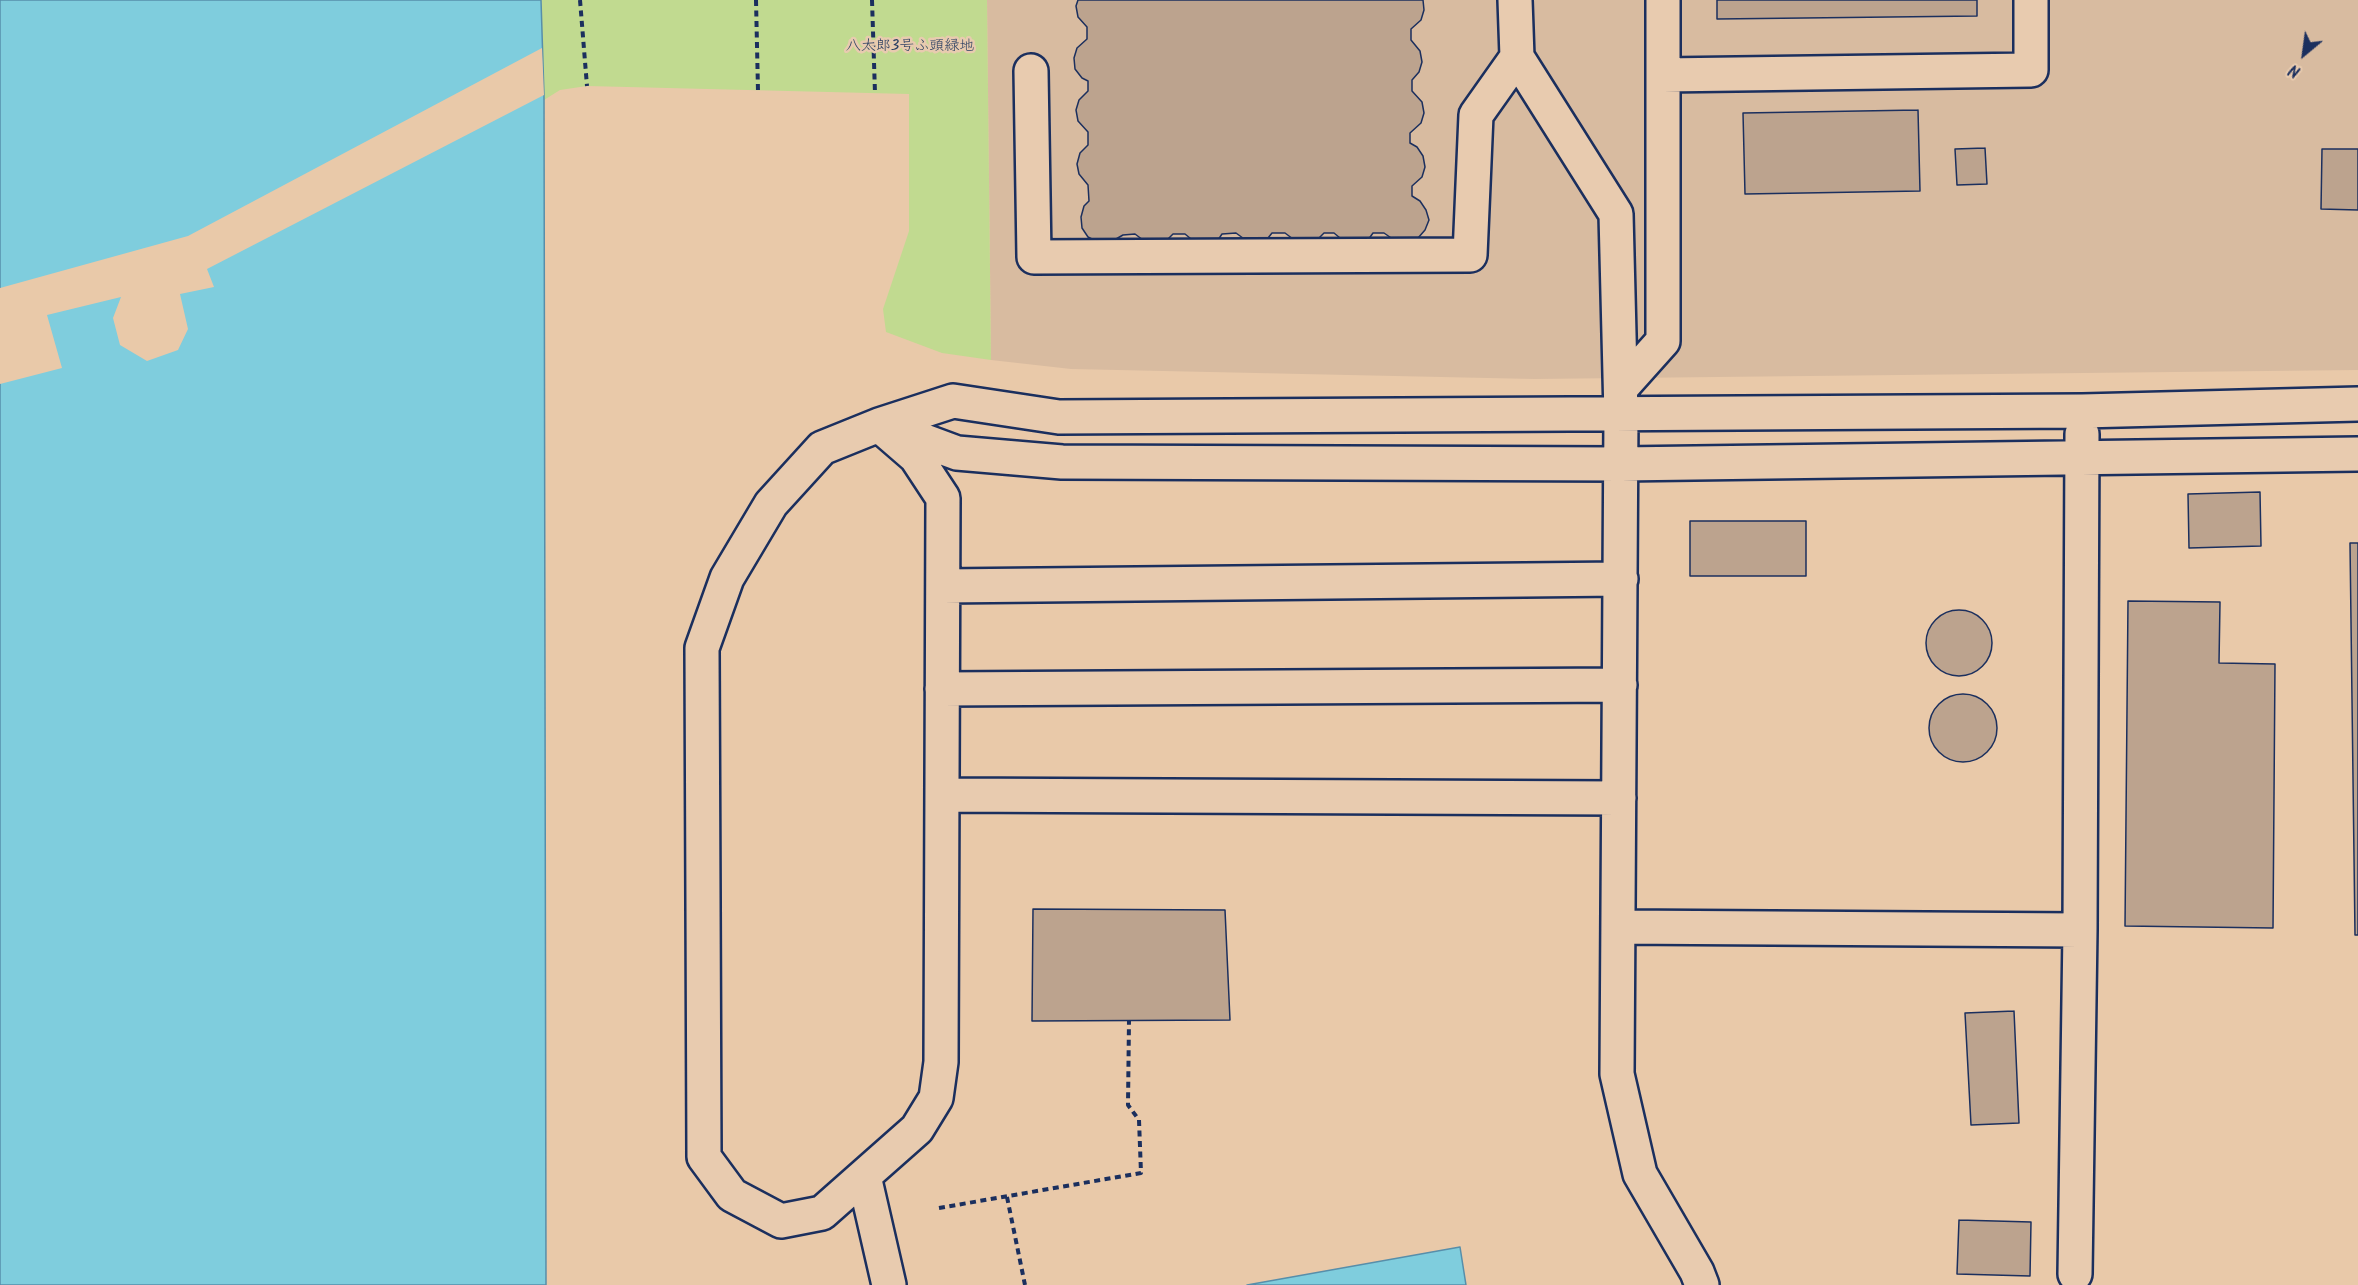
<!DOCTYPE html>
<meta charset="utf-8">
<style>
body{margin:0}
#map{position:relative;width:2358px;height:1285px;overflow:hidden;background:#e9c9a9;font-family:Kalam,sans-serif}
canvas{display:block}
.north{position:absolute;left:2274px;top:24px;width:60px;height:60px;-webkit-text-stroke:4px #e8cbaf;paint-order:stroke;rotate:209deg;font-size:16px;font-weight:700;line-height:24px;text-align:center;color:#1b2f5e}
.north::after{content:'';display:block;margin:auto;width:21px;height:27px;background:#1b2f5e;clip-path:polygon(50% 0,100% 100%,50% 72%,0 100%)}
</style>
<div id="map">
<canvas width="2358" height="1285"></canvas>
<div class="north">N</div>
</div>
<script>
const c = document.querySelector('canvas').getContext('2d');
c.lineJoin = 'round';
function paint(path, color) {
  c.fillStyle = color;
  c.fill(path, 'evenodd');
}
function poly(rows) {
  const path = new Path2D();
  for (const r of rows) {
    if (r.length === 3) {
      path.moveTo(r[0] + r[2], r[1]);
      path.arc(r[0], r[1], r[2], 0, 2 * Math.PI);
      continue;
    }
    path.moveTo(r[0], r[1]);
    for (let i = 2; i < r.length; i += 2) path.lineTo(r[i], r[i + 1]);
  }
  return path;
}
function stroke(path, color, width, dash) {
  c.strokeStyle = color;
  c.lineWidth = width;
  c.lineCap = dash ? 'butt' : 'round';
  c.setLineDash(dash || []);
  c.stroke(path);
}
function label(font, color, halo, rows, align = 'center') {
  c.font = font + ' Kalam,"Klee One",sans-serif';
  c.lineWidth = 5;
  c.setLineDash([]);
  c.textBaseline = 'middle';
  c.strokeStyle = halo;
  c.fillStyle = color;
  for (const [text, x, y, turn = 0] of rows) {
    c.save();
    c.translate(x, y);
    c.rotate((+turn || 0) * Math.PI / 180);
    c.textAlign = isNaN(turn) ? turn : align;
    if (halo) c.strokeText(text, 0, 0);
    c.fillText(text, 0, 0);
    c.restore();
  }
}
paint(poly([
 [987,0,2358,0,2358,370,1534,379,1071,369,991,360]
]), '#d8bba0');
paint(poly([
 [541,0,987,0,991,360,942,353,886,332,883,309,909,231,909,94,587,86,560,90,544,100]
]), '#c1da90');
const water = poly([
 [0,0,541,0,544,95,546,1285,0,1285,0,0],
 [1460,1247,1466,1285,1247,1285,1460,1247]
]);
paint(water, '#7fcddd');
stroke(water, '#578eaa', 1.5);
paint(poly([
 [542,48,544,95,207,269,214,287,180,294,188,329,178,350,147,361,120,345,113,318,121,297,47,315,62,368,0,384,0,288,188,236]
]), '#e9c9a9');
const building = poly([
 [1078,0,1423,0,1424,10,1421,20,1411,29,1411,40,1420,51,1422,62,1419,72,1412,80,1412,91,1422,102,1424,113,1421,123,1410,133,1410,143,1417,147,1423,156,1425,167,1422,177,1412,186,1412,196,1420,201,1426,210,1429,220,1425,230,1418,238,1408,243,1397,242,1384,233,1373,233,1368,240,1346,243,1334,233,1324,233,1318,239,1308,243,1297,242,1285,233,1272,233,1268,238,1257,242,1247,241,1236,233,1222,234,1218,240,1207,243,1196,243,1185,234,1173,234,1167,240,1147,243,1135,234,1123,235,1109,243,1098,242,1088,237,1082,228,1081,217,1084,206,1089,201,1088,185,1079,174,1077,164,1080,153,1088,145,1088,132,1078,121,1076,110,1079,100,1088,91,1088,81,1082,78,1075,69,1074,58,1077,48,1087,39,1087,27,1078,17,1076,6,1078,0],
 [1717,0,1977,0,1977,16,1717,19,1717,0],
 [1918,110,1920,191,1745,194,1743,113,1918,110],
 [1985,148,1987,184,1957,185,1955,149,1985,148],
 [2322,149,2358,149,2358,210,2321,209,2322,149],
 [2260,492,2261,546,2189,548,2188,494,2260,492],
 [1690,521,1806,521,1806,576,1690,576,1690,521],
 [2350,543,2358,543,2358,935,2355,935,2350,543],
 [2128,601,2220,602,2219,663,2275,664,2273,928,2125,926,2128,601],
 [1959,643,33],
 [1963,728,34],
 [1033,909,1225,910,1230,1020,1032,1021,1033,909],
 [2014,1011,2019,1123,1971,1125,1965,1013,2014,1011],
 [1959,1220,2031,1222,2030,1276,1957,1274,1959,1220]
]);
paint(building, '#bca38e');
stroke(building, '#1b2f5e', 1.5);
const minor = poly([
 [1517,57,1616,214,1621,415,1617,1074,1640,1174,1697,1272,1702,1285],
 [1031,71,1034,257,1470,255,1476,115,1517,57,1515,0],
 [1663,75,2031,70,2031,0],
 [1621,388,1663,341,1663,0],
 [879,425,916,457,943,498,941,1062,936,1098,917,1129,822,1213,781,1221,732,1195,704,1157,702,648,727,578,771,504,822,448,879,425,953,401,1059,417,2082,411,2358,404],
 [895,430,957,453,1062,462,1621,464,2358,454],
 [943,586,1621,579],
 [942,689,1620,685],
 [942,795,1619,798],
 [1618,927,2080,930],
 [864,1176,889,1285],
 [2075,1274,2080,930,2082,434]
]);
stroke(minor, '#1b2f5e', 38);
stroke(poly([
 [580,0,587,86],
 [756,0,758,91],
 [872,0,875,93],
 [1007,1197,1025,1285],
 [939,1208,1141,1173,1139,1120,1128,1105,1129,1020]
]), '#1b2f5e', 4, [6, 4.5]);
stroke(minor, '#e8cbaf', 33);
label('15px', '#2c4063', '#e8cbaf', [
 ["八太郎3号ふ頭緑地",910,47]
]);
</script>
